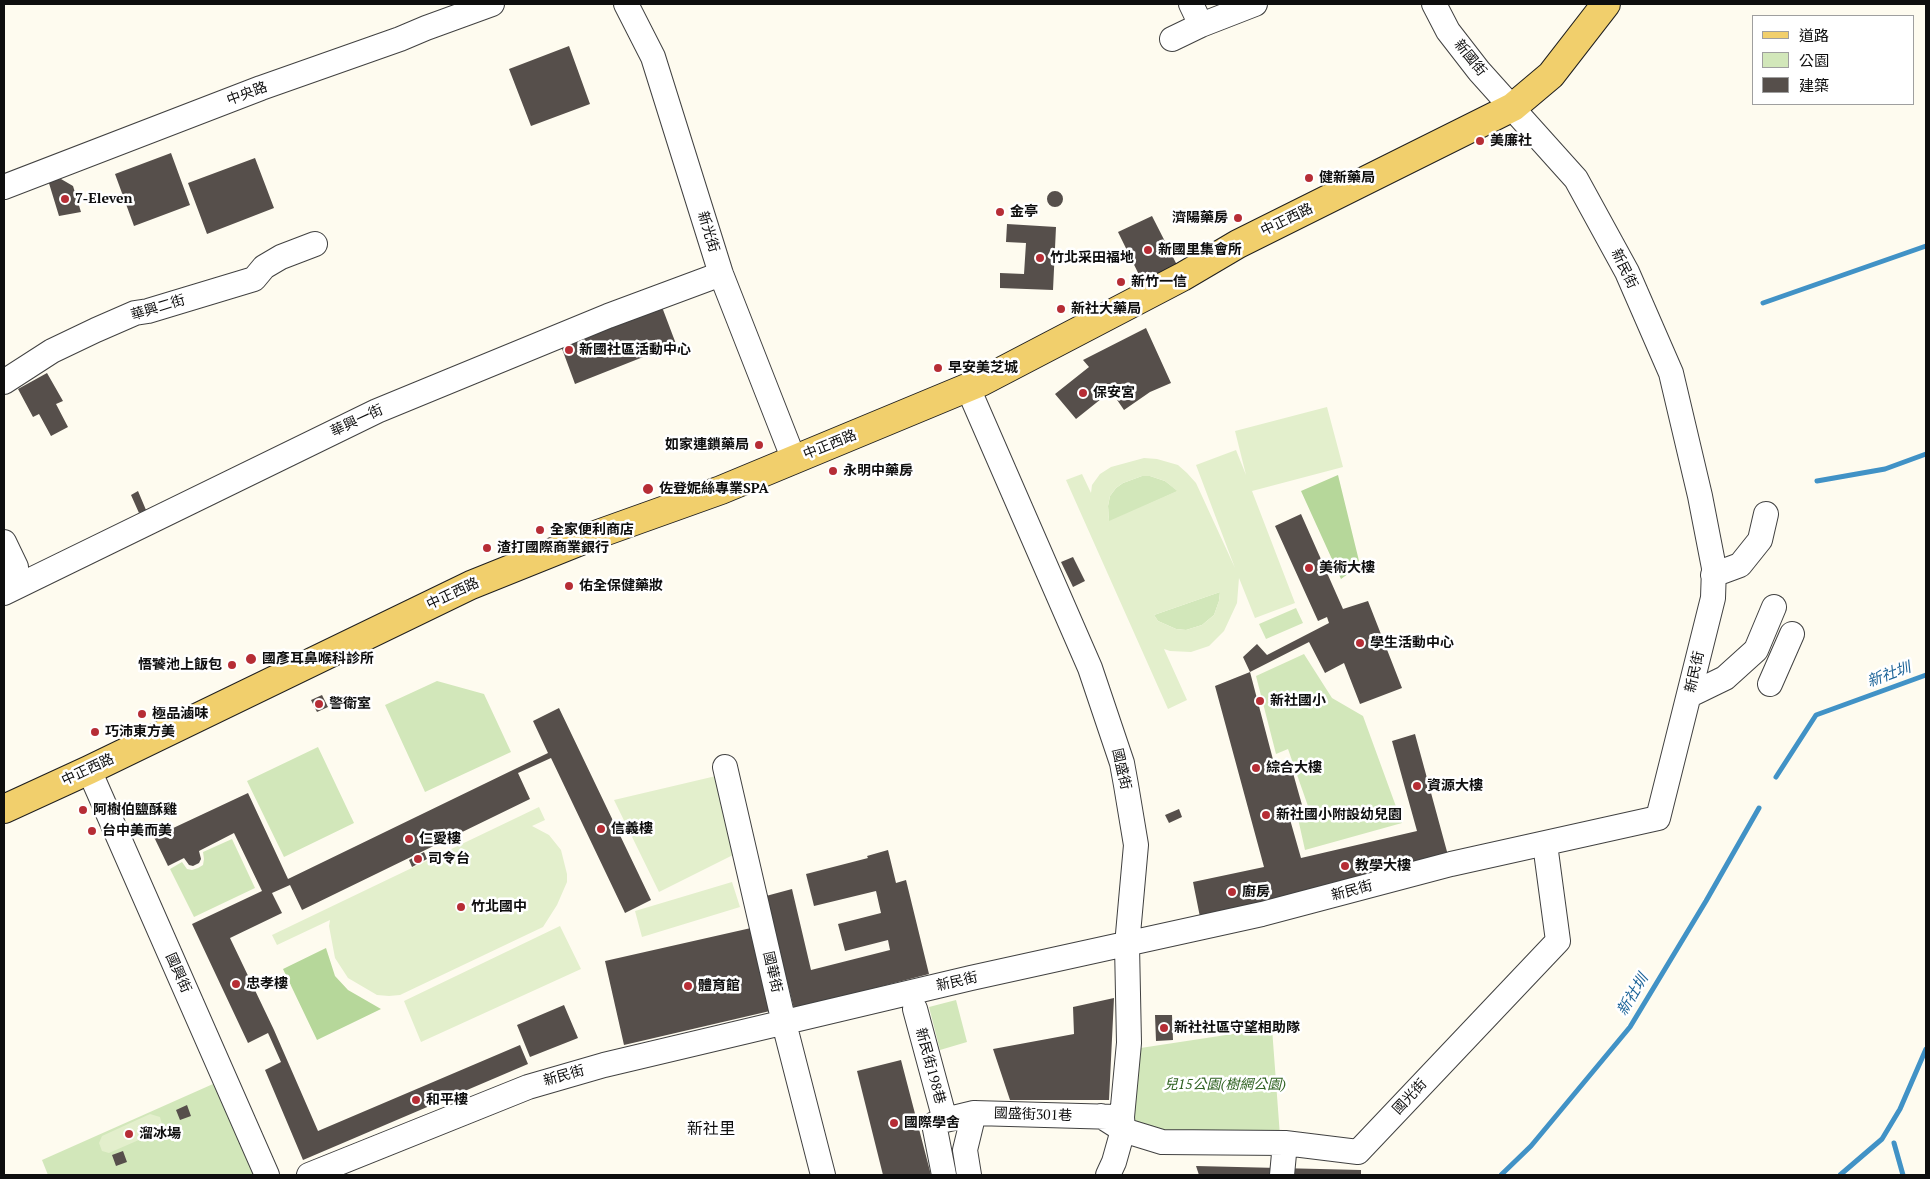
<!DOCTYPE html>
<meta charset="utf-8">
<style>
body{margin:0}
#map{position:relative;width:1930px;height:1179px;overflow:hidden;background:#fefbef;font-family:"PT Serif","Noto Sans TC",serif}
canvas{display:block}
.frame{position:absolute;inset:0;border:5px solid #0e0e0e;pointer-events:none}
.legend{position:absolute;left:1752px;top:15px;width:162px;height:90px;box-sizing:border-box;background:#fff;border:1px solid #9f9f9f;margin:0;padding:6px 9px;list-style:none;font-size:15px;color:#0e0e0e}
.legend li{display:flex;align-items:center;gap:10px;height:25px}
.legend b{width:25px;border:1px solid #9f9f9f}
</style>
<div id="map">
<canvas width="1930" height="1179"></canvas>
<div class="frame"></div>
<ul class="legend">
<li><b style="height:6px;background:#f1cf6c"></b>道路</li>
<li><b style="height:14px;background:#d2e7ba"></b>公園</li>
<li><b style="height:14px;background:#564f4b"></b>建築</li>
</ul>
</div>
<script>
const c = document.querySelector('canvas').getContext('2d');
c.lineJoin = 'round';
function paint(path, color) {
  c.fillStyle = color;
  c.fill(path, 'evenodd');
}
function poly(rows) {
  const path = new Path2D();
  for (const r of rows) {
    if (r.length === 3) {
      path.moveTo(r[0] + r[2], r[1]);
      path.arc(r[0], r[1], r[2], 0, 2 * Math.PI);
      continue;
    }
    path.moveTo(r[0], r[1]);
    for (let i = 2; i < r.length; i += 2) path.lineTo(r[i], r[i + 1]);
  }
  return path;
}
function stroke(path, color, width, dash) {
  c.strokeStyle = color;
  c.lineWidth = width;
  c.lineCap = dash ? 'butt' : 'round';
  c.setLineDash(dash || []);
  c.stroke(path);
}
function label(font, color, halo, rows, align = 'center') {
  c.font = font + ' "PT Serif","Noto Sans TC",serif';
  c.lineWidth = 5;
  c.setLineDash([]);
  c.textBaseline = 'middle';
  c.strokeStyle = halo;
  c.fillStyle = color;
  for (const [text, x, y, turn = 0] of rows) {
    c.save();
    c.translate(x, y);
    c.rotate((+turn || 0) * Math.PI / 180);
    c.textAlign = isNaN(turn) ? turn : align;
    if (halo) c.strokeText(text, 0, 0);
    c.fillText(text, 0, 0);
    c.restore();
  }
}
paint(poly([
 [1142,476,1150,476,1165,481,1178,491,1109,522,1108,506,1110,496,1116,488,1123,483],
 [1220,592,1219,601,1214,615,1202,625,1186,630,1176,629,1158,621,1154,615],
 [1296,608,1303,623,1266,639,1259,624],
 [1304,654,1332,698,1363,716,1402,823,1305,850,1297,814,1309,809,1288,749,1276,754,1256,676],
 [437,681,484,694,511,752,425,792,385,705],
 [318,747,354,823,284,857,247,781],
 [232,839,255,888,194,917,170,869,182,862,187,869,192,870,198,868,203,865,204,859,203,852],
 [956,1000,967,1042,940,1050,929,1007],
 [1272,1028,1280,1136,1185,1135,1129,1123,1134,1049],
 [213,1084,256,1175,48,1175,42,1160]
]), '#d2e7ba');
paint(poly([
 [1338,475,1360,565,1341,579,1301,491],
 [326,948,335,976,348,990,381,1009,317,1040,283,969]
]), '#b6d79a');
paint(poly([
 [1327,407,1343,467,1252,491,1295,603,1255,618,1239,578,1237,603,1224,631,1209,646,1191,652,1170,651,1164,649,1187,700,1168,709,1066,480,1082,474,1091,493,1092,485,1100,474,1111,467,1144,458,1157,459,1178,465,1187,473,1196,483,1235,568,1196,465,1236,450,1246,475,1235,431],
 [1142,476,1150,476,1165,481,1177,491,1109,521,1108,506,1110,496,1116,488,1123,483],
 [1220,592,1219,601,1214,615,1202,625,1186,630,1176,629,1158,621,1154,615],
 [716,776,735,854,659,892,614,800],
 [539,807,545,820,532,826,549,835,561,850,567,874,567,882,557,905,543,927,400,995,389,996,377,995,348,978,335,958,329,926,330,920,277,945,272,935],
 [732,882,740,907,642,937,635,911],
 [560,926,581,969,421,1042,404,1001],
 [150,1114,160,1117,162,1124,157,1132,109,1153,102,1151,99,1143,102,1136]
]), '#e3efcc');
stroke(poly([
 [1763,303,1926,246],
 [1817,481,1885,469,1926,454],
 [1776,777,1816,715,1926,675],
 [1894,1143,1903,1175],
 [1501,1175,1531,1146,1630,1027,1706,901,1759,808],
 [1840,1175,1882,1139,1900,1109,1926,1049]
]), '#4192c6', 5);
paint(poly([
 [569,46,590,104,531,126,509,69],
 [171,153,190,205,134,226,115,174],
 [255,158,274,208,207,234,188,183],
 [61,179,73,186,81,212,59,216,48,180],
 [1055,199,8],
 [1152,216,1178,267,1144,285,1118,232],
 [1007,224,1056,227,1053,290,1000,288,1000,273,1024,274,1026,243,1006,242],
 [662,307,676,344,575,384,561,346],
 [1146,328,1171,383,1150,392,1124,410,1111,391,1076,419,1055,394,1089,367,1083,360],
 [47,373,63,401,56,404,68,427,51,436,39,414,33,417,18,389],
 [138,491,146,510,139,513,131,495],
 [1301,514,1343,609,1368,601,1402,688,1360,704,1344,663,1325,673,1309,642,1250,672,1243,657,1257,644,1267,655,1329,623,1327,617,1318,621,1275,526],
 [1073,557,1085,581,1073,587,1061,562],
 [1250,672,1276,771,1291,766,1302,805,1287,809,1301,858,1417,831,1392,741,1415,734,1449,859,1200,917,1193,882,1264,867,1215,686],
 [322,695,328,707,317,712,311,700],
 [559,708,651,900,625,913,551,758,518,773,530,799,302,910,290,885,272,893,282,913,230,938,274,1030,318,1131,520,1045,528,1064,303,1160,265,1070,281,1062,268,1033,248,1043,192,924,262,891,234,833,199,851,201,859,199,863,193,866,189,865,184,858,168,866,154,837,248,793,288,879,548,753,533,721],
 [1179,809,1182,817,1169,823,1165,815],
 [888,850,896,883,906,880,929,974,794,1009,766,896,792,889,811,970,890,950,888,940,845,951,838,924,881,913,876,891,814,906,806,874,868,858,867,856],
 [424,852,427,859,412,867,409,860],
 [751,928,770,1011,624,1045,605,961],
 [1114,998,1109,1100,1010,1100,993,1049,1074,1034,1073,1007],
 [564,1005,578,1038,530,1057,517,1025],
 [1155,1015,1172,1015,1173,1040,1156,1041],
 [901,1060,931,1175,883,1175,857,1071],
 [187,1105,191,1116,180,1120,176,1110],
 [123,1151,127,1162,116,1166,112,1155],
 [1196,1166,1361,1170,1361,1175,1199,1175]
]), '#564f4b');
const minor = poly([
 [626,4,653,57,721,274,794,460],
 [1191,4,1201,25],
 [1172,39,1201,25,1255,4],
 [4,187,261,88,400,39,426,28,492,4],
 [4,382,52,351,96,330,135,313,148,311,254,279,264,267,281,257,315,244],
 [968,388,1090,668,1122,763,1126,785,1136,845,1127,945,1129,1043,1122,1117,1123,1130,1114,1162,1108,1175],
 [4,542,16,567,4,573],
 [1713,575,1740,565,1760,540,1766,514],
 [4,593,377,411,608,316,721,274],
 [1770,684,1792,634],
 [1690,695,1725,678,1756,650,1774,607],
 [725,767,784,1023,823,1175],
 [89,770,267,1175],
 [915,1009,945,1120,934,1124,944,1175],
 [1101,1116,1123,1130,1162,1142,1285,1143,1358,1152,1558,941,1545,844],
 [945,1120,974,1113,1116,1117],
 [309,1175,528,1087,604,1065,971,978,1262,914,1451,864,1658,818,1713,598,1714,568,1700,496,1671,373,1627,272,1576,179,1479,71,1448,31,1434,4],
 [969,1175,965,1150,974,1113],
 [1282,1175,1285,1143]
]);
const major = poly([
 [4,809,89,770,471,585,598,534,721,490,981,382,1182,277,1238,244,1513,107,1551,75,1606,4]
]);
stroke(minor, '#414141', 26);
stroke(major, '#1f1f1f', 30);
stroke(minor, '#fff', 24);
stroke(major, '#f1cf6c', 28);
for (const [x, y, r, color] of [
 [1480,141,5,"#b62d35"],
 [1309,178,5,"#b62d35"],
 [65,199,5,"#b62d35"],
 [1000,212,5,"#b62d35"],
 [1238,218,5,"#b62d35"],
 [1148,250,5,"#b62d35"],
 [1040,258,5,"#b62d35"],
 [1121,282,5,"#b62d35"],
 [1061,309,5,"#b62d35"],
 [569,350,5,"#b62d35"],
 [938,368,5,"#b62d35"],
 [1083,393,5,"#b62d35"],
 [759,445,5,"#b62d35"],
 [833,471,5,"#b62d35"],
 [648,489,6,"#b62d35"],
 [540,530,5,"#b62d35"],
 [487,548,5,"#b62d35"],
 [1309,568,5,"#b62d35"],
 [569,586,5,"#b62d35"],
 [1360,643,5,"#b62d35"],
 [251,659,6,"#b62d35"],
 [232,665,5,"#b62d35"],
 [1260,701,5,"#b62d35"],
 [319,704,5,"#b62d35"],
 [142,714,5,"#b62d35"],
 [95,732,5,"#b62d35"],
 [1256,768,5,"#b62d35"],
 [1417,786,5,"#b62d35"],
 [83,810,5,"#b62d35"],
 [1266,815,5,"#b62d35"],
 [601,829,5,"#b62d35"],
 [92,831,5,"#b62d35"],
 [409,839,5,"#b62d35"],
 [418,859,5,"#b62d35"],
 [1345,866,5,"#b62d35"],
 [1232,892,5,"#b62d35"],
 [461,907,5,"#b62d35"],
 [236,984,5,"#b62d35"],
 [688,986,5,"#b62d35"],
 [1164,1028,5,"#b62d35"],
 [416,1100,5,"#b62d35"],
 [894,1123,5,"#b62d35"],
 [129,1134,5,"#b62d35"]
]) {
  const dot = new Path2D();
  dot.arc(x, y, r, 0, 2 * Math.PI);
  c.fillStyle = color;
  c.fill(dot);
  stroke(dot, '#fff', 2);
}
label('14px', '#0e0e0e', '#fff', [
 ["新國街",1470,58,51],
 ["中央路",247,94,-20],
 ["中正西路",1287,220,-26],
 ["新光街",708,232,73],
 ["新民街",1624,269,64],
 ["華興二街",158,308,-17],
 ["華興一街",357,421,-25],
 ["中正西路",830,445,-22],
 ["中正西路",453,594,-25],
 ["新民街",1695,672,-77],
 ["國盛街",1121,769,77],
 ["中正西路",88,770,-25],
 ["新民街",1352,891,-15],
 ["國華街",772,972,77],
 ["國興街",178,973,66],
 ["新民街",957,982,-13],
 ["新民街198巷",930,1066,75],
 ["新民街",564,1076,-16],
 ["國光街",1410,1097,-47],
 ["國盛街301巷",1033,1115,2]
]);
label('bold 14px', '#0e0e0e', '#fff', [
 ["美廉社",1490,141],
 ["健新藥局",1319,178],
 ["7-Eleven",75,199],
 ["金亭",1010,212],
 ["濟陽藥房",1228,218,"right"],
 ["新國里集會所",1158,250],
 ["竹北采田福地",1050,258],
 ["新竹一信",1131,282],
 ["新社大藥局",1071,309],
 ["新國社區活動中心",579,350],
 ["早安美芝城",948,368],
 ["保安宮",1093,393],
 ["如家連鎖藥局",749,445,"right"],
 ["永明中藥房",843,471],
 ["佐登妮絲專業SPA",659,489],
 ["全家便利商店",550,530],
 ["渣打國際商業銀行",497,548],
 ["美術大樓",1319,568],
 ["佑全保健藥妝",579,586],
 ["學生活動中心",1370,643],
 ["國彥耳鼻喉科診所",262,659],
 ["悟饕池上飯包",222,665,"right"],
 ["新社國小",1270,701],
 ["警衛室",329,704],
 ["極品滷味",152,714],
 ["巧沛東方美",105,732],
 ["綜合大樓",1266,768],
 ["資源大樓",1427,786],
 ["阿樹伯鹽酥雞",93,810],
 ["新社國小附設幼兒園",1276,815],
 ["信義樓",611,829],
 ["台中美而美",102,831],
 ["仁愛樓",419,839],
 ["司令台",428,859],
 ["教學大樓",1355,866],
 ["廚房",1242,892],
 ["竹北國中",471,907],
 ["忠孝樓",246,984],
 ["體育館",698,986],
 ["新社社區守望相助隊",1174,1028],
 ["和平樓",426,1100],
 ["國際學舍",904,1123],
 ["溜冰場",139,1134]
], 'left');
label('italic 14px', '#2f6221', '#fff', [
 ["兒15公園(樹網公園)",1225,1085]
]);
label('italic 15px', '#1d6499', '#fff', [
 ["新社圳",1889,675,-20],
 ["新社圳",1633,995,-59]
]);
label('16px', '#0e0e0e', '#fff', [
 ["新社里",711,1129]
]);
</script>
